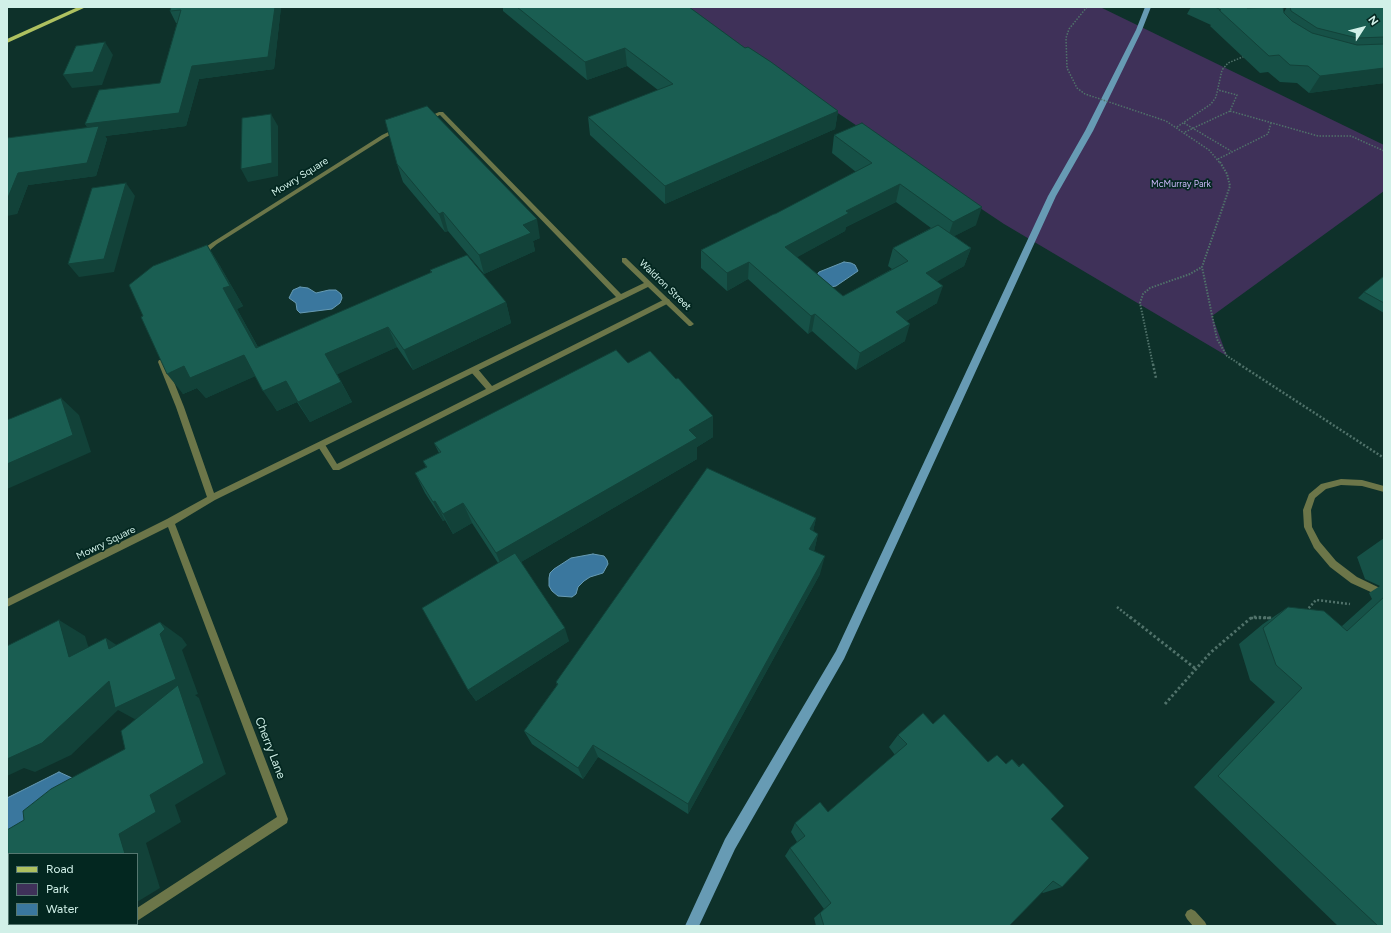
<!DOCTYPE html>
<style>
body{margin:0}
#map{position:relative;width:1391px;height:933px;overflow:hidden;background:#0e312a;font-family:Figtree,sans-serif}
canvas{display:block}
.frame{position:absolute;inset:0;border:8px solid #d1f0e8;pointer-events:none}
.legend{position:absolute;left:8px;top:853px;width:130px;height:72px;box-sizing:border-box;background:#032720;border:1px solid #557770;margin:0;padding:5px 7px;list-style:none;font-size:12px;color:#d1f0e8}
.legend li{display:flex;align-items:center;gap:8px;height:20px}
.legend b{width:20px;border:1px solid #557770}
.north{position:absolute;left:1343px;top:8px;width:40px;height:40px;-webkit-text-stroke:3px #032720;paint-order:stroke;rotate:54deg;font-size:11px;font-weight:700;line-height:16px;text-align:center;color:#d1f0e8}
.north::after{content:'';display:block;margin:auto;width:14px;height:18px;background:#d1f0e8;clip-path:polygon(50% 0,100% 100%,50% 72%,0 100%)}
</style>
<div id="map">
<canvas width="1391" height="933"></canvas>
<div class="frame"></div>
<ul class="legend">
<li><b style="height:5px;background:#aec160"></b>Road</li>
<li><b style="height:11px;background:#3f3159"></b>Park</li>
<li><b style="height:11px;background:#3a779e"></b>Water</li>
</ul>
<div class="north">N</div>
</div>
<script>
const c = document.querySelector('canvas').getContext('2d');
c.lineJoin = 'round';
function paint(path, color) {
  c.fillStyle = color;
  c.fill(path, 'evenodd');
}
function poly(rows) {
  const path = new Path2D();
  for (const r of rows) {
    path.moveTo(r[0], r[1]);
    for (let i = 2; i < r.length; i += 2) path.lineTo(r[i], r[i + 1]);
  }
  return path;
}
function stroke(path, color, width, dash) {
  c.strokeStyle = color;
  c.lineWidth = width;
  c.lineCap = dash ? 'butt' : 'round';
  c.setLineDash(dash || []);
  c.stroke(path);
}
function label(font, color, halo, rows, align = 'center') {
  c.font = font + ' Figtree,sans-serif';
  c.lineWidth = 3.5;
  c.setLineDash([]);
  c.textBaseline = 'middle';
  c.strokeStyle = halo;
  c.fillStyle = color;
  for (const [text, x, y, turn = 0] of rows) {
    c.save();
    c.translate(x, y);
    c.rotate((+turn || 0) * Math.PI / 180);
    c.textAlign = isNaN(turn) ? turn : align;
    if (halo) c.strokeText(text, 0, 0);
    c.fillText(text, 0, 0);
    c.restore();
  }
}
paint(poly([
 [679,7,1100,7,1384,145,1384,191,1212,316,1227,356,1004,224]
]), '#3f3159');
const water = poly([
 [844,262,851,263,855,265,858,271,836,286,830,287,816,277,819,272,844,262],
 [300,287,308,288,316,293,329,290,336,290,341,294,342,298,340,303,332,309,300,313,297,310,296,303,289,298,293,290,300,287],
 [593,554,604,556,607,560,608,564,603,573,590,577,584,581,578,587,576,594,572,597,558,596,552,591,549,586,549,578,550,573,554,569,571,558,593,554],
 [59,772,72,778,65,795,7,834,7,798,59,772]
]);
paint(water, '#3a779e');
stroke(water, '#679bb4', 1);
paint(poly([
 [1145,7,1151,7,1142,30,1093,131,1056,196,844,659,735,849,699,926,685,926,725,839,836,651,1048,196,1085,131,1136,30,1145,7]
]), '#679bb4');
stroke(poly([
 [1087,7,1069,29,1066,38,1067,68,1077,88,1085,94,1166,121,1209,150,1220,163],
 [1230,111,1318,136,1351,136,1384,151],
 [1184,123,1231,151],
 [1177,127,1211,104,1216,97,1222,70,1228,63,1245,56],
 [1185,132,1230,111,1237,95,1218,90],
 [1218,159,1268,134,1271,123]
]), '#50726a', 1.5, [1.5, 1.5]);
stroke(poly([
 [1220,162,1227,174,1230,186,1202,267,1217,339,1227,356,1241,365],
 [1153,365,1140,303,1143,294,1150,288,1190,274,1202,267]
]), '#50726a', 2, [1.5, 1.5]);
stroke(poly([
 [1153,364,1156,378],
 [1239,364,1384,458],
 [1117,607,1131,618],
 [1306,611,1316,600,1350,604],
 [1251,618,1270,618]
]), '#50726a', 2.5, [2, 2]);
stroke(poly([
 [1130,617,1196,669],
 [1165,704,1210,653,1252,617,1273,618]
]), '#50726a', 3, [2.5, 2.5]);
paint(poly([
 [665,299,669,299,670,301,669,303,339,470,333,470,317,445,318,443,324,443,337,464,486,389,471,372,470,370,471,368,477,368,492,386,665,299],
 [1341,479,1362,480,1384,486,1384,492,1362,486,1341,485,1326,489,1315,498,1311,510,1312,527,1320,542,1336,561,1357,577,1384,590,1384,598,1351,583,1330,567,1314,548,1304,527,1303,510,1309,494,1321,484,1341,479],
 [1191,909,1195,911,1205,922,1207,926,1193,926,1187,919,1185,915,1187,911,1191,909]
]), '#6c7649');
paint(poly([
 [439,112,443,112,621,294,644,283,622,262,622,258,626,258,694,324,691,326,689,326,648,287,215,500,175,524,288,819,287,823,137,921,137,908,277,817,168,527,7,607,7,599,167,519,207,497,176,407,158,362,159,360,165,360,166,362,184,407,214,493,616,297,440,115,427,121,424,119,439,112],
 [397,128,400,130,399,131,386,137,217,244,203,256,199,256,199,252,213,242,382,135,397,128],
 [116,924,130,924,129,926,115,926,116,924]
]), '#6c7649');
paint(poly([
 [78,7,86,7,7,43,7,39,78,7]
]), '#aec160');
paint(poly([
 [171,7,281,7,274,69,199,79,186,126,105,136,107,139,96,176,28,185,17,214,7,138,88,128,85,124,160,83,177,23,176,23,170,11],
 [503,7,689,7,745,48,838,111,835,129,665,204,590,135,588,117,658,90,627,66,587,80,503,11],
 [1191,7,1283,7,1284,12,1287,7,1384,7,1384,83,1309,93,1297,83,1280,82,1268,72,1260,73,1210,26,1211,25,1187,14],
 [834,135,976,225,954,236,971,248,964,266,937,281,937,303,906,321,905,341,856,370,812,331,808,334,748,279,727,291,701,268,701,250,775,214,856,172,832,153],
 [896,202,931,228,893,248,888,266,892,269,843,296,797,257,845,231,846,227],
 [397,164,540,238,533,241,535,251,484,274,448,231,445,232,403,182],
 [207,245,220,266,243,306,237,309,258,347,431,273,430,270,506,302,511,323,413,370,397,347,337,374,352,402,310,422,297,402,277,411,255,376,206,398,197,388,183,394,143,316],
 [1384,276,1384,313,1358,298,1364,292],
 [628,363,713,437,697,447,697,459,521,562,569,641,476,701,468,690,498,563,472,523,453,534,445,520,443,521,425,493,415,473,426,467,423,461,439,453,434,443],
 [816,518,813,531,818,534,814,551,820,574,688,814,598,757,583,779,532,744,524,731,557,685,556,682],
 [1384,538,1384,926,1338,926,1194,787,1275,702,1250,680,1239,644,1263,624,1288,607,1342,626,1372,599,1369,593,1380,586,1365,579,1357,557],
 [933,724,988,762,1006,764,1012,759,1019,766,1023,763,1051,819,1062,887,1043,893,1042,892,1009,926,816,926,814,918,824,909,785,856,790,848,797,842,791,832,795,823,828,812,895,755,889,747,898,735]
]), '#165147');
paint(poly([
 [275,7,281,7,274,69,199,79,186,126,105,136,107,139,96,176,28,185,17,214,7,216,7,200,18,173,94,137,85,124,192,66],
 [105,42,113,55,102,85,72,88,63,75],
 [625,48,627,66,587,80,585,62],
 [1384,68,1384,83,1309,93,1320,76],
 [838,111,835,129,665,204,665,186],
 [271,114,278,126,278,176,248,182,241,169],
 [126,183,135,196,114,272,79,277,68,264],
 [900,184,896,202,846,227,845,231,783,265,785,247,846,211],
 [982,207,976,225,947,240,953,222],
 [443,212,448,231,445,232,439,214],
 [537,219,540,238,533,241,535,251,484,274,479,255,523,225],
 [207,245,220,266,243,306,237,309,269,368,256,348,223,288],
 [971,248,964,266,921,291,926,273],
 [749,262,748,279,727,291,727,273],
 [943,286,937,303,891,330,896,312],
 [506,302,511,323,413,370,404,350],
 [815,314,812,331,808,334,811,316],
 [910,324,905,341,856,370,860,353],
 [388,327,397,347,336,375,325,354],
 [244,355,258,375,206,398,197,388,183,394,167,374,184,366],
 [286,381,299,401,277,411,263,391],
 [341,382,352,402,310,422,298,402],
 [61,398,79,415,91,452,7,489,7,464],
 [713,416,713,437,697,447,697,459,504,572,496,553,689,430],
 [435,501,445,520,443,521,433,502],
 [463,503,472,523,453,534,443,514],
 [816,518,812,537,810,529],
 [818,534,814,552,809,549],
 [825,556,820,574,688,814,688,804],
 [59,620,85,636,96,672,69,657],
 [160,622,182,638,187,645,182,650,198,694,195,695,199,698,226,774,175,805,181,822,146,843,160,888,137,902,137,854,125,854,119,834,150,795,140,722,118,710,71,755,35,772,24,768,7,776,7,752,160,634],
 [565,628,569,641,476,701,468,690],
 [106,638,130,654,109,649],
 [593,745,598,757,583,779,578,768],
 [65,924,103,924,100,926,62,926]
]), '#124239');
const building = poly([
 [171,7,275,7,268,57,192,66,179,113,85,124,99,90,160,83,181,10,170,11,171,7],
 [517,7,689,7,745,48,748,47,771,62,838,111,665,186,588,117,673,84,625,48,585,62,517,7],
 [1215,7,1248,7,1247,8,1283,7,1284,13,1292,21,1312,33,1357,45,1384,44,1384,68,1320,76,1308,66,1290,65,1279,55,1269,56,1219,10,1221,10,1215,7],
 [1290,7,1384,7,1384,37,1357,38,1317,28,1291,11,1290,7],
 [105,42,93,72,63,75,76,46,105,42],
 [427,106,537,219,523,225,531,233,479,255,443,212,439,214,397,164,385,120,427,106],
 [271,114,272,163,241,169,242,118,271,114],
 [862,123,982,207,953,222,900,184,846,211,849,213,785,247,843,296,908,261,893,248,938,225,971,248,926,273,943,286,896,312,910,324,860,353,815,314,811,316,749,262,727,273,701,250,774,214,775,214,872,163,834,135,862,123],
 [99,126,87,163,18,173,7,200,7,138,99,126],
 [126,183,104,259,68,264,92,188,126,183],
 [207,245,230,286,223,288,256,348,432,272,430,270,467,255,506,302,404,350,388,327,325,354,341,382,298,402,286,381,263,391,244,355,190,378,184,366,167,374,141,317,143,316,129,285,153,266,207,245],
 [1384,276,1384,303,1364,292,1384,276],
 [616,350,628,363,650,351,676,379,678,378,713,416,689,430,697,438,496,553,463,503,443,514,435,501,433,502,415,473,427,467,423,461,441,452,434,443,616,350],
 [61,398,73,435,7,464,7,420,61,398],
 [707,468,816,518,810,529,818,534,809,549,825,556,688,804,593,745,578,768,524,731,558,684,556,682,707,468],
 [515,553,565,628,468,690,422,608,515,553],
 [1384,597,1384,926,1378,926,1218,776,1302,688,1276,665,1263,628,1288,607,1324,611,1347,631,1384,597],
 [59,620,69,657,106,638,109,649,160,622,165,629,160,634,176,679,115,708,109,681,42,743,7,759,7,646,59,620],
 [178,685,204,763,150,795,156,812,119,834,125,854,9,854,9,924,65,924,62,926,7,926,7,830,24,820,23,811,51,789,125,749,121,731,178,685],
 [923,713,933,724,944,714,988,762,997,755,1006,764,1012,759,1019,767,1023,763,1064,806,1051,819,1089,858,1062,887,1053,881,1009,926,824,926,820,913,831,903,790,848,805,836,795,823,820,802,828,812,907,744,898,735,923,713]
]);
paint(building, '#1a5e52');
stroke(building, '#124239', 1);
label('9px', '#ccb8fa', '#032720', [
 ["McMurray Park",1181,184]
]);
label('10px', '#d1f0e8', '#032720', [
 ["Mowry Square",300,177,-32],
 ["Waldron Street",665,285,44],
 ["Mowry Square",106,543,-26]
]);
label('12px', '#d1f0e8', '#032720', [
 ["Cherry Lane",270,748,69]
]);
</script>
